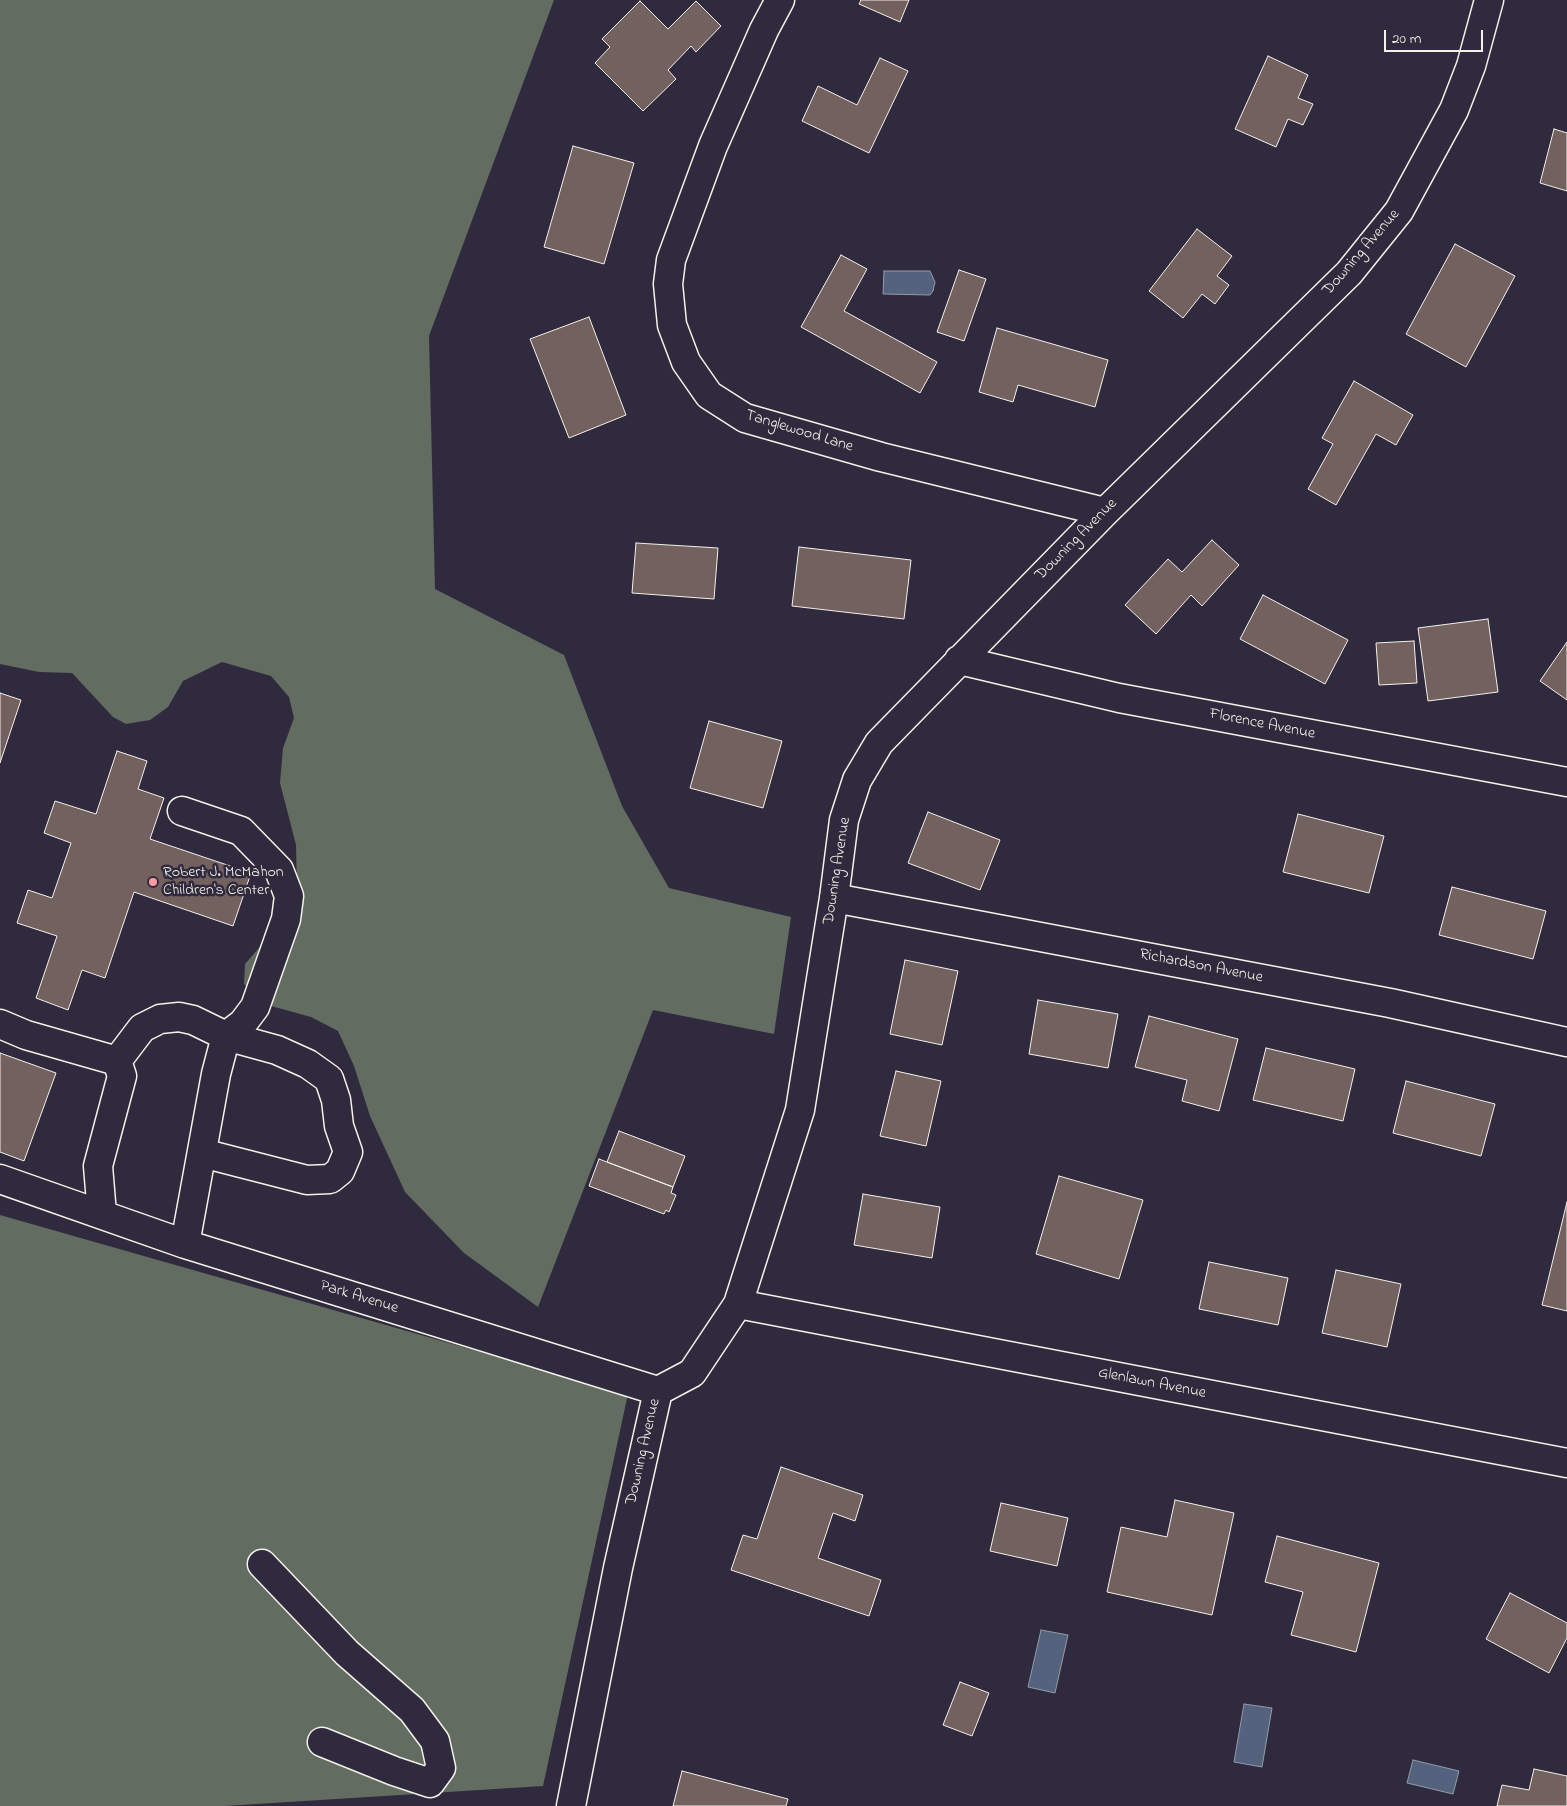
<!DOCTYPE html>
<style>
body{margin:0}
#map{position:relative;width:1567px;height:1806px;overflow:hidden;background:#2f2a3d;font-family:"Indie Flower",sans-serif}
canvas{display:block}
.scale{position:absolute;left:1384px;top:30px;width:99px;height:22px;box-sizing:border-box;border:2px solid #f4f1e8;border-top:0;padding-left:6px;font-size:15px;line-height:18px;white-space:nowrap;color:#f4f1e8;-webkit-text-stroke:4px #2f2a3d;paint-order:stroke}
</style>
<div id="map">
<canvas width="1567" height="1806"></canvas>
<div class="scale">20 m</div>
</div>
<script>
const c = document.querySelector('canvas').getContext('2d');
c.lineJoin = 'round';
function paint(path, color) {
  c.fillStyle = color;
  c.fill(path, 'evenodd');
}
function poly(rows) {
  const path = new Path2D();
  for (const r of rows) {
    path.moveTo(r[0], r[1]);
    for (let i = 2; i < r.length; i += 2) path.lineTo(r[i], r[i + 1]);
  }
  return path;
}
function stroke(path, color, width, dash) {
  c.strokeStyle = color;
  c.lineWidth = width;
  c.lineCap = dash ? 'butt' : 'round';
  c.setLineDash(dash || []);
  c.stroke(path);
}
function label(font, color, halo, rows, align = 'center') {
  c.font = font + ' "Indie Flower",sans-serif';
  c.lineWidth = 5;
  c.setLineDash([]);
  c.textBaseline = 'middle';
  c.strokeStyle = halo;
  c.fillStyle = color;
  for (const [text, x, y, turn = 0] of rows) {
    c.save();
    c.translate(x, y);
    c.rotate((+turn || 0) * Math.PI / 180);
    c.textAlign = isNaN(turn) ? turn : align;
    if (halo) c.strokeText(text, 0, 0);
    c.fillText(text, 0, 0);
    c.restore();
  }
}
paint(poly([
 [0,0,554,0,429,336,435,589,564,655,622,806,669,888,791,917,774,1034,653,1010,538,1307,464,1253,405,1192,370,1116,354,1066,338,1031,311,1017,271,1006,244,984,245,964,271,934,297,891,296,845,280,783,283,748,294,718,289,697,271,676,222,662,183,681,168,707,150,720,126,724,113,717,72,673,39,672,0,664],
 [0,1215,628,1394,543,1786,225,1806,0,1806]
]), '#626c60');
const water = poly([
 [884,271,930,271,935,282,933,291,930,295,883,294,884,271],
 [1041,1630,1068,1635,1055,1693,1028,1687,1041,1630],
 [1244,1704,1272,1708,1262,1767,1234,1762,1244,1704],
 [1413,1760,1459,1771,1453,1794,1407,1783,1413,1760]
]);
paint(water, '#54627d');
stroke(water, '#949ba8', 1);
const building = poly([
 [861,0,909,0,900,22,859,4,861,0],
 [640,1,668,29,696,1,721,26,696,52,691,46,668,70,676,79,643,111,595,63,610,47,602,39,640,1],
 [1268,56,1308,75,1298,98,1313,104,1303,125,1288,119,1276,147,1235,129,1268,56],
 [880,58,908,71,869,153,802,121,818,86,857,105,880,58],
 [1554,129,1567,133,1567,191,1540,183,1554,129],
 [573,146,634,163,604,264,544,247,573,146],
 [1197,229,1232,256,1217,276,1229,285,1215,304,1202,294,1183,318,1149,291,1197,229],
 [1455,244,1515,276,1466,367,1406,334,1455,244],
 [841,255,867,269,844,311,937,362,920,393,801,327,841,255],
 [959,270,986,279,964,341,937,332,959,270],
 [589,317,626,415,569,438,530,339,589,317],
 [997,328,1108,360,1095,407,1018,385,1013,402,979,392,997,328],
 [1354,381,1413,415,1396,445,1376,434,1336,505,1308,489,1333,444,1322,438,1354,381],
 [1212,540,1239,565,1202,606,1191,595,1156,634,1125,605,1168,559,1182,572,1212,540],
 [636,543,718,548,714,599,632,593,636,543],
 [799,547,911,560,904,619,792,606,799,547],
 [1263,595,1348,640,1325,684,1240,639,1263,595],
 [1488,619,1498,692,1428,701,1418,628,1488,619],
 [1414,641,1417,683,1379,685,1376,643,1414,641],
 [1567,642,1567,700,1540,681,1567,642],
 [0,693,21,700,0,763,0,693],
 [709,721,782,741,763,808,690,788,709,721],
 [117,751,147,761,138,789,164,798,150,839,251,873,233,926,134,892,105,978,82,970,68,1010,36,998,57,936,17,923,28,890,52,898,71,843,44,833,55,801,96,814,117,751],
 [928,812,1000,840,980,890,908,863,928,812],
 [1298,814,1384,836,1369,893,1283,872,1298,814],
 [1452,887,1546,911,1533,959,1439,935,1452,887],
 [905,960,958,971,942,1045,890,1034,905,960],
 [1038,1000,1118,1014,1108,1068,1029,1054,1038,1000],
 [1149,1016,1238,1039,1219,1111,1182,1101,1187,1080,1135,1067,1149,1016],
 [1266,1048,1355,1069,1343,1121,1253,1100,1266,1048],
 [0,1053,56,1073,24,1161,0,1152,0,1053],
 [896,1071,941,1081,926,1146,880,1136,896,1071],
 [1406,1081,1495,1104,1481,1156,1393,1133,1406,1081],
 [619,1131,685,1156,673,1187,607,1162,619,1131],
 [599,1159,673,1187,671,1193,676,1195,669,1212,666,1210,664,1214,589,1186,599,1159],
 [1059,1176,1143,1200,1119,1279,1036,1254,1059,1176],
 [863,1194,940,1207,932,1258,854,1245,863,1194],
 [1567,1202,1567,1311,1542,1305,1567,1202],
 [1209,1262,1288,1278,1278,1325,1199,1309,1209,1262],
 [1336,1270,1401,1284,1387,1347,1322,1333,1336,1270],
 [781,1467,863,1495,855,1521,833,1513,818,1558,881,1580,869,1616,731,1570,743,1535,757,1539,781,1467],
 [1175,1500,1234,1513,1212,1615,1107,1592,1121,1527,1167,1537,1175,1500],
 [1001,1503,1068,1518,1057,1566,990,1551,1001,1503],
 [1277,1536,1379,1563,1356,1652,1291,1635,1303,1592,1265,1582,1277,1536],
 [1510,1593,1567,1623,1567,1638,1549,1673,1486,1639,1510,1593],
 [960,1682,989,1693,972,1736,943,1725,960,1682],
 [1534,1769,1567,1776,1567,1806,1497,1806,1502,1785,1529,1790,1534,1769],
 [682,1771,788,1799,786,1806,673,1806,682,1771]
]);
paint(building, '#736160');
stroke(building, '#f4f1e8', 1);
const minor = poly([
 [780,0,764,30,713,146,671,260,668,284,672,325,686,362,709,395,745,418,881,457,1105,512],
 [959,660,1119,698,1567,782],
 [834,898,1390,1003,1567,1042],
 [0,1024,26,1035,117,1061,122,1076,98,1166,102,1214],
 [117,1061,142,1028,160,1019,179,1017,193,1020,226,1036,243,1023,255,1007,286,919,289,896,279,870,241,831,182,811],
 [0,1179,185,1244,658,1391],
 [185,1244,216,1074,226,1036,277,1050,308,1064,329,1079,336,1100,339,1126,348,1152,340,1171,330,1179,307,1180,202,1153],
 [738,1304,1567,1463],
 [262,1564,347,1653,412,1710,435,1741,441,1768,430,1783,394,1771,322,1742],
 [571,1806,618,1568,658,1391,692,1373,738,1304,800,1110,834,898,844,820,857,780,879,743,1105,512,1349,273,1399,211,1454,110,1471,66,1489,0]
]);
stroke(minor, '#f4f1e8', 31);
stroke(minor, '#2f2a3d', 28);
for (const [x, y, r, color] of [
 [153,882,5,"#ff9aa2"]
]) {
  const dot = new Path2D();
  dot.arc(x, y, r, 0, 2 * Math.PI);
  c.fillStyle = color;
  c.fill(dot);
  stroke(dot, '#2f2a3d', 2);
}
label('16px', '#f4f1e8', '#2f2a3d', [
 ["Downing Avenue",1362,253,-49],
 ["Tanglewood Lane",799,432,17],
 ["Downing Avenue",1077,540,-45],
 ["Florence Avenue",1262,725,11],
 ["Downing Avenue",838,871,-81],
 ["Richardson Avenue",1201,967,11],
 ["Park Avenue",359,1298,17],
 ["Glenlawn Avenue",1152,1384,11],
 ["Downing Avenue",644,1452,-77]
]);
label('16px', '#f4f1e8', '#2f2a3d', [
 ["Robert J. McMahon",163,873],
 ["Children's Center",163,891]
], 'left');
</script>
